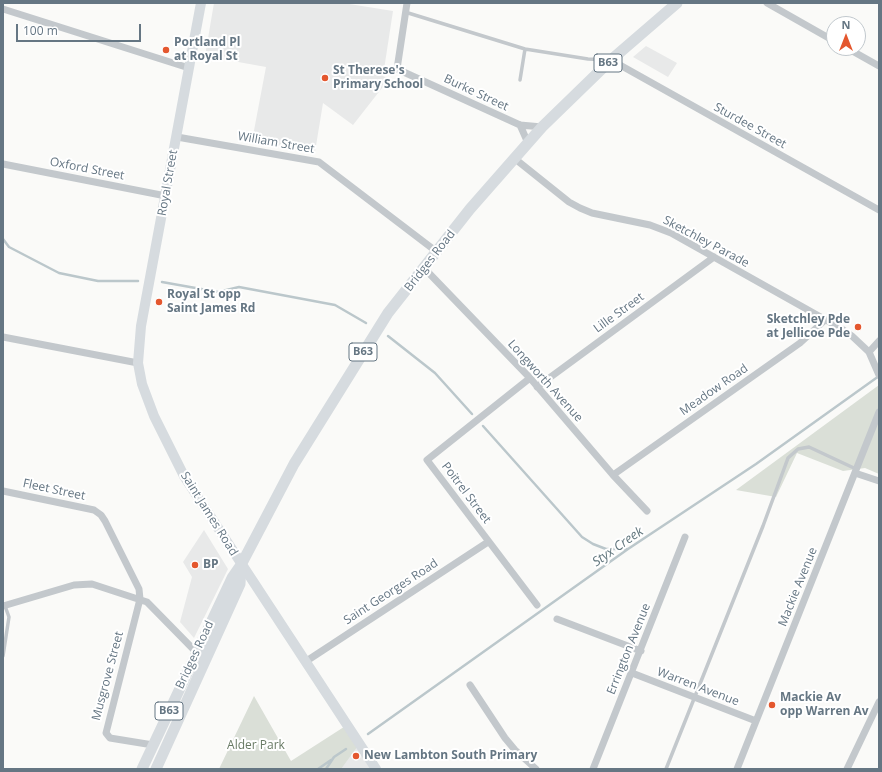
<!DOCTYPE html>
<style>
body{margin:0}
#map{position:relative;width:882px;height:772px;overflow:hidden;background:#fafaf8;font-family:"Open Sans",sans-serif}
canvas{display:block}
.frame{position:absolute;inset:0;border:4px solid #657683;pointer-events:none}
.north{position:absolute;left:826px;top:16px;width:40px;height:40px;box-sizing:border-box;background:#fff;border:1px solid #c1c8cd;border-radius:50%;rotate:0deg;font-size:11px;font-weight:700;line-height:16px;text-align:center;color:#657683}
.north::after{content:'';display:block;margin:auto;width:14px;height:18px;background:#e4572e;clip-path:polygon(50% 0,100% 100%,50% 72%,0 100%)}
.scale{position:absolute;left:16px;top:24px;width:125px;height:18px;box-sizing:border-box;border:2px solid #657683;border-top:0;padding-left:5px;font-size:12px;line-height:14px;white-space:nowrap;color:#657683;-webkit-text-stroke:3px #fff;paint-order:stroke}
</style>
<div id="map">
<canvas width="882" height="772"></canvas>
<div class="frame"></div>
<div class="north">N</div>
<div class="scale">100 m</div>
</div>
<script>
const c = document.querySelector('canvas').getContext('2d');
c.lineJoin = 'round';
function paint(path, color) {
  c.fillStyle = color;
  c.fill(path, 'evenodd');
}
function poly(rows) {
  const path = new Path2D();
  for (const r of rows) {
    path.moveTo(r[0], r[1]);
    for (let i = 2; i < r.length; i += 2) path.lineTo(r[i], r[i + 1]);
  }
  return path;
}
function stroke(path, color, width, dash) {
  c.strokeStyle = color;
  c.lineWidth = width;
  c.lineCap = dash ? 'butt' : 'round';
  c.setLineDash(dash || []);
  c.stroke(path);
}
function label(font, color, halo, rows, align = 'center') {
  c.font = font + ' "Open Sans",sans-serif';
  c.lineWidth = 4;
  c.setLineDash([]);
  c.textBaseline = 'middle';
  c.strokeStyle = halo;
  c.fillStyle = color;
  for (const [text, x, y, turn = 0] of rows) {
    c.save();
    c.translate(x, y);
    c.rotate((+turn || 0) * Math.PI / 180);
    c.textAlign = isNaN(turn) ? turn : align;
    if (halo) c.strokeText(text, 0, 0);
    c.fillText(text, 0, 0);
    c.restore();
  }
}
paint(poly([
 [214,3,343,3,393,11,383,76,389,79,353,125,323,103,315,152,252,141,266,67,205,56],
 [646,46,677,63,668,77,633,57],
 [204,530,228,569,194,638,180,622,192,577,183,562],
 [360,743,376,769,328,769]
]), '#e8e9e9');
paint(poly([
 [879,385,879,474,865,468,843,471,797,453,776,497,736,490],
 [254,696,291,761,347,725,360,743,341,769,219,769]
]), '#dadfd7');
stroke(poly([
 [3,239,9,247,59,273,98,281,138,281],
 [162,282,218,292,239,287,335,305,366,323],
 [388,336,435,373,472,414],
 [483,426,582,537,593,544,606,549,628,549],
 [368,734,628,549,756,464,879,376],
 [318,769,331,760],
 [326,769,334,757,346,749]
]), '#bbc7cb', 2.5);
stroke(poly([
 [405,12,525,49,588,59,608,60],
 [520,80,525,49],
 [3,656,9,617,5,606],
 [666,769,763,526,788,458,798,449,809,447,856,469]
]), '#c3c8cc', 3.5);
stroke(poly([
 [407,3,397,69,520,125,542,127],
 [767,3,834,41],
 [3,9,189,68],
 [847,48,879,66],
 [611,60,879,210],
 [520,125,528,143],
 [177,137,319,162,437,252],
 [514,158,569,202,580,208,592,213,650,225,671,233,842,329,852,336,869,352,879,375],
 [3,164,166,196],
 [424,268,530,378,613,475,647,511],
 [3,337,138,363],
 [869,352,879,341],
 [530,378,427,460,537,605],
 [537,387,714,257],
 [855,473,879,481],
 [613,475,800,343,825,320],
 [3,491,94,510,101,515,105,521,139,589,140,599,106,733,110,738,153,745],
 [3,606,74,585,92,584,147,602,199,655],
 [557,619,641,651],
 [305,662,488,542],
 [632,673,756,721],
 [470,685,505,738,515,750,536,769],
 [593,769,685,537],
 [737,769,879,412],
 [847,769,879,702]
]), '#c3c8cc', 7);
stroke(poly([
 [201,3,141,326,138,363,142,384,154,416,184,476,376,769]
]), '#d6dbdf', 10);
stroke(poly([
 [142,769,232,578,241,565,294,464,388,313,470,209,542,127,611,60,677,3],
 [156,769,240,584,241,565]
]), '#d6dbdf', 11);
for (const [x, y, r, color] of [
 [166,50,4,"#e4572e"],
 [325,78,4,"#e4572e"],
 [159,302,4,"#e4572e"],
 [858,327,4,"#e4572e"],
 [195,565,4,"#e4572e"],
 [772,705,4,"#e4572e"],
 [356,756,4,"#e4572e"]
]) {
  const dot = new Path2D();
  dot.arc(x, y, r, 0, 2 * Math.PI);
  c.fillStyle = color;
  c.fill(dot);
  stroke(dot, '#fff', 1.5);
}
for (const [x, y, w] of [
 [608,63,28],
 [363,352,28],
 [169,711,28]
]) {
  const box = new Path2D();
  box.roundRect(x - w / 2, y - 9, w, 18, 3);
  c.fillStyle = '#fff';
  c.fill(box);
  stroke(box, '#657683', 1);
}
label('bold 11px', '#657683', null, [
 ["B63",608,63],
 ["B63",363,352],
 ["B63",169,711]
]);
label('bold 12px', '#657683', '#fff', [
 ["Portland Pl",174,43],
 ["at Royal St",174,57],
 ["St Therese's",333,71],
 ["Primary School",333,85],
 ["Royal St opp",167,295],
 ["Saint James Rd",167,309],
 ["Sketchley Pde",850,320,"right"],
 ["at Jellicoe Pde",850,334,"right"],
 ["BP",203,565],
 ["Mackie Av",780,698],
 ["opp Warren Av",780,712],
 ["New Lambton South Primary",364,756]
], 'left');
label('12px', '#657683', '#fff', [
 ["Burke Street",476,93,25],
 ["Sturdee Street",750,126,29],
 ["William Street",276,143,10],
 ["Oxford Street",87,169,11],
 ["Royal Street",168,183,-80],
 ["Sketchley Parade",706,242,28],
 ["Bridges Road",430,261,-52],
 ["Lille Street",619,313,-36],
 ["Longworth Avenue",545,381,48],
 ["Meadow Road",714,390,-35],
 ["Fleet Street",54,490,12],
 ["Poitrel Street",466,493,53],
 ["Saint James Road",209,514,58],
 ["Mackie Avenue",798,587,-68],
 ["Saint Georges Road",391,592,-33],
 ["Errington Avenue",629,649,-68],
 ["Bridges Road",195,655,-65],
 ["Musgrove Street",108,676,-75],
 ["Warren Avenue",698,687,21]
]);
label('12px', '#687a64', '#fff', [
 ["Alder Park",256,746]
]);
label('italic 13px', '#60757c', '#fff', [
 ["Styx Creek",618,547,-35]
]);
</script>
